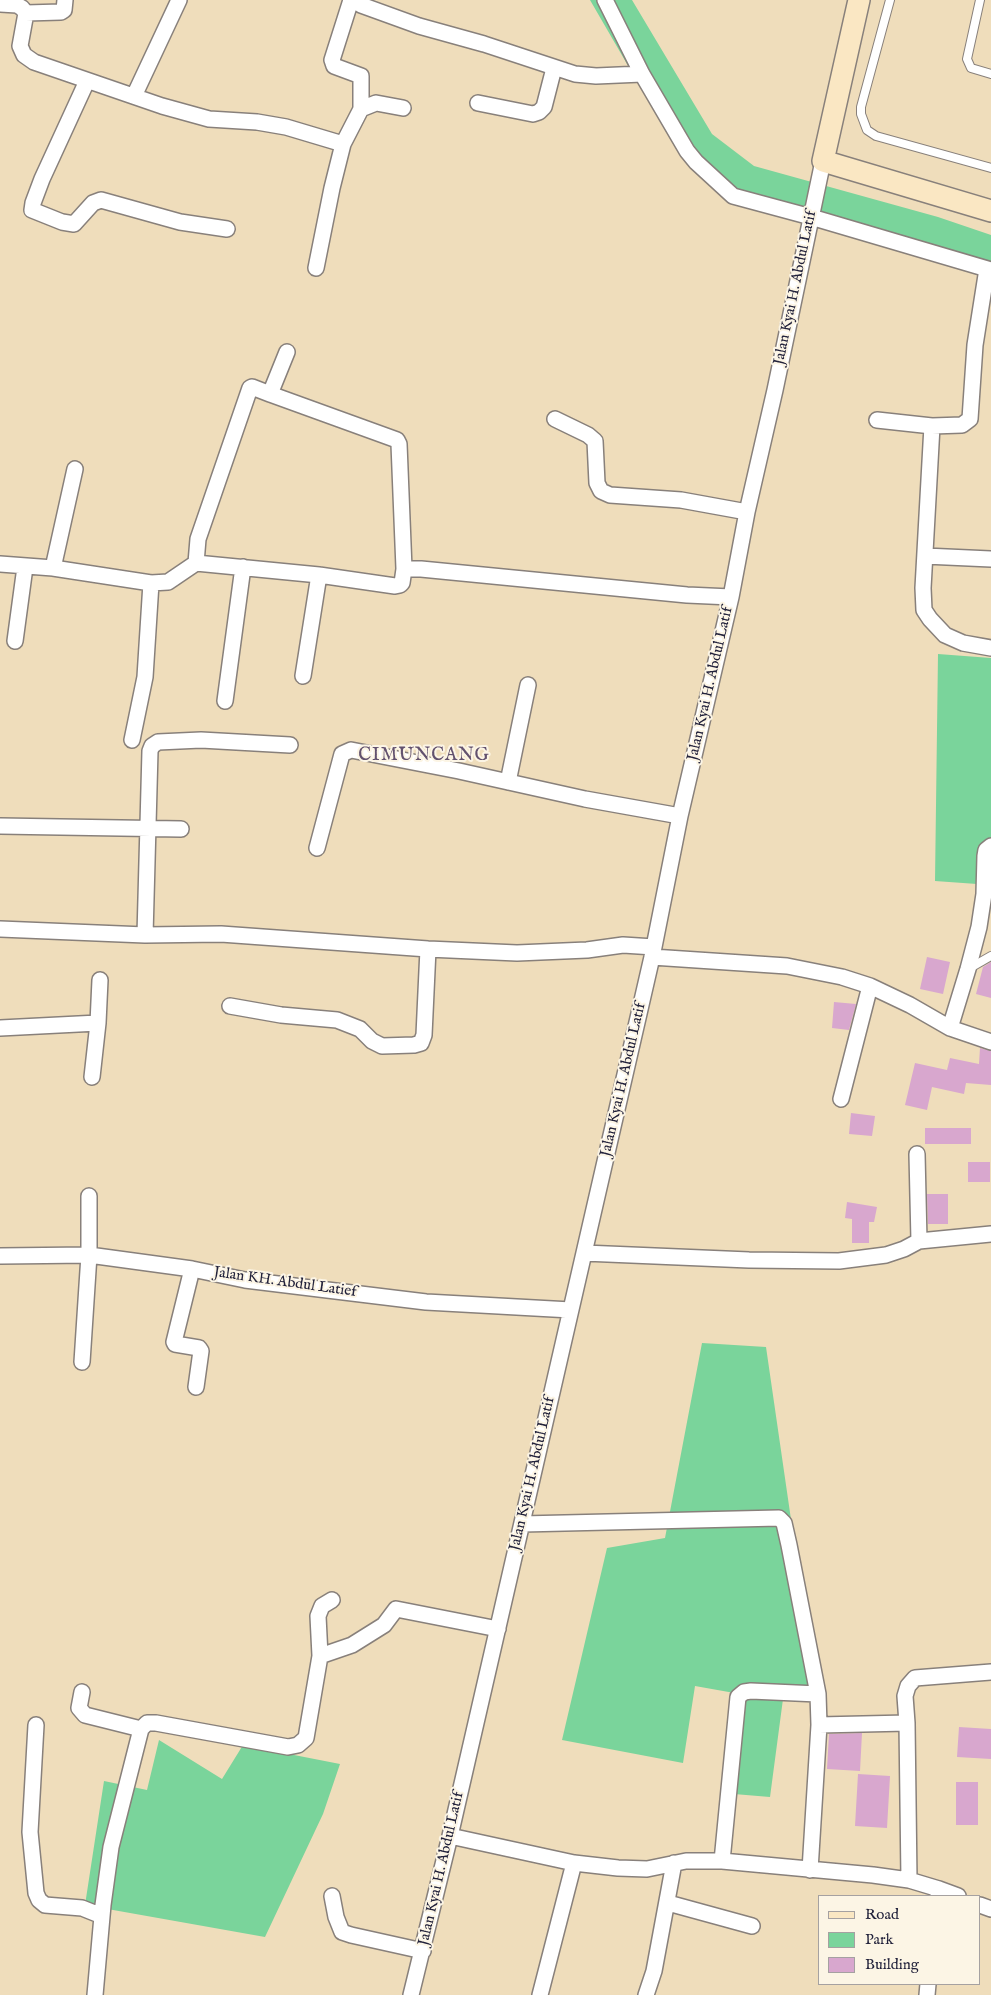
<!DOCTYPE html>
<style>
body{margin:0}
#map{position:relative;width:991px;height:1995px;overflow:hidden;background:#efddbb;font-family:"IM FELL English",serif}
canvas{display:block}
.legend{position:absolute;left:818px;top:1895px;width:162px;height:90px;box-sizing:border-box;background:#fcf5e5;border:1px solid #a5a1a1;margin:0;padding:6px 9px;list-style:none;font-size:15px;color:#22223b}
.legend li{display:flex;align-items:center;gap:10px;height:25px}
.legend b{width:25px;border:1px solid #a5a1a1}
</style>
<div id="map">
<canvas width="991" height="1995"></canvas>
<ul class="legend">
<li><b style="height:6px;background:#fae7c3"></b>Road</li>
<li><b style="height:14px;background:#7ad49b"></b>Park</li>
<li><b style="height:14px;background:#d8a7ce"></b>Building</li>
</ul>
</div>
<script>
const c = document.querySelector('canvas').getContext('2d');
c.lineJoin = 'round';
function paint(path, color) {
  c.fillStyle = color;
  c.fill(path, 'evenodd');
}
function poly(rows) {
  const path = new Path2D();
  for (const r of rows) {
    path.moveTo(r[0], r[1]);
    for (let i = 2; i < r.length; i += 2) path.lineTo(r[i], r[i + 1]);
  }
  return path;
}
function stroke(path, color, width, dash) {
  c.strokeStyle = color;
  c.lineWidth = width;
  c.lineCap = dash ? 'butt' : 'round';
  c.setLineDash(dash || []);
  c.stroke(path);
}
function label(font, color, halo, rows, align = 'center') {
  c.font = font + ' "IM FELL English",serif';
  c.lineWidth = 4;
  c.setLineDash([]);
  c.textBaseline = 'middle';
  c.strokeStyle = halo;
  c.fillStyle = color;
  for (const [text, x, y, turn = 0] of rows) {
    c.save();
    c.translate(x, y);
    c.rotate((+turn || 0) * Math.PI / 180);
    c.textAlign = isNaN(turn) ? turn : align;
    if (halo) c.strokeText(text, 0, 0);
    c.fillText(text, 0, 0);
    c.restore();
  }
}
paint(poly([
 [590,0,632,0,712,134,754,166,938,217,991,235,991,269,734,199,675,147],
 [938,654,991,658,991,885,935,881],
 [702,1343,766,1347,816,1692,783,1699,770,1797,734,1794,740,1694,695,1686,683,1763,562,1740,607,1548,665,1538],
 [159,1740,222,1779,243,1745,340,1764,323,1814,265,1937,85,1905,104,1781,147,1790]
]), '#7ad49b');
paint(poly([
 [927,957,950,962,943,994,920,989],
 [991,962,991,998,976,994,983,967],
 [834,1002,856,1004,849,1030,832,1028],
 [980,1048,991,1051,991,1085,966,1083,964,1094,932,1087,927,1110,905,1105,915,1063,947,1070,950,1058,979,1064],
 [851,1113,875,1116,872,1136,849,1134],
 [925,1128,971,1128,971,1144,925,1144],
 [968,1162,990,1162,990,1182,968,1182],
 [927,1194,948,1194,948,1224,928,1224],
 [847,1202,877,1207,874,1222,869,1222,869,1243,852,1243,852,1219,845,1218],
 [959,1727,991,1729,991,1759,957,1757],
 [862,1733,860,1771,827,1769,829,1734],
 [858,1774,890,1776,887,1828,855,1826],
 [956,1782,978,1782,978,1825,956,1825]
]), '#d8a7ce');
const lane = poly([
 [890,0,861,107,861,114,867,130,876,136,991,168],
 [980,0,967,59,971,68,991,74],
 [970,968,991,956]
]);
const street = poly([
 [351,0,332,60,334,66,361,76,361,109],
 [354,0,361,5,419,26,484,44,575,74,596,76,642,74],
 [605,0,642,74,687,151,696,162,733,196,811,217,991,270],
 [0,4,17,5,22,8,26,13,20,46,24,55,34,62,162,106,209,119,257,122,286,127,343,144],
 [26,13,61,12,64,10,65,0],
 [87,81,42,179,33,203,32,210,62,222,74,224,93,203,101,200,180,222,227,229],
 [134,96,179,0],
 [478,103,533,114,539,112,544,107,554,68],
 [316,268,332,188,343,144,361,109,376,103,403,108],
 [270,394,397,440,399,444,404,569],
 [555,419,588,435,595,441,597,483,601,491,610,495,681,500,747,512],
 [877,420,932,426,962,425,970,419,975,345,987,269],
 [932,426,923,588,924,610,930,619,945,635,963,643,991,648],
 [925,556,991,559],
 [196,563,198,539,250,388,252,387,270,394,287,352],
 [0,564,53,568,151,583,168,582,196,563,319,575,395,586,400,585,402,583,404,569,421,569,687,595,731,597],
 [53,568,75,469],
 [15,641,25,567],
 [303,676,319,575],
 [225,701,243,567],
 [132,740,145,677,151,583],
 [508,782,528,685],
 [0,826,181,829],
 [317,848,342,754,351,750,459,771,585,799,680,816],
 [0,929,145,935,221,934,428,949,517,953,587,950,623,945,654,947],
 [145,935,150,751,152,746,158,742,201,740,290,745],
 [652,957,787,966,842,977,870,986,910,1005,950,1028,991,1042],
 [230,1006,281,1015,337,1020,360,1029,372,1041,382,1046,414,1045,421,1043,424,1035,428,949],
 [0,1028,98,1023],
 [950,1028,968,969,979,927,984,894,985,856,986,850,991,846],
 [92,1077,98,1023,100,980],
 [841,1099,870,986],
 [917,1154,919,1241],
 [584,1253,749,1260,839,1261,886,1255,904,1249,919,1241,991,1234],
 [0,1256,89,1255,192,1269,245,1280,426,1302,571,1310],
 [192,1269,174,1342,175,1344,199,1348,201,1351,196,1387],
 [82,1362,89,1255,89,1196],
 [522,1524,779,1518,784,1523,789,1545,818,1694,819,1725,907,1723,909,1880],
 [320,1656,352,1645,384,1625,396,1609,498,1629],
 [82,1692,79,1708,85,1715,141,1729],
 [907,1723,905,1696,908,1686,915,1678,991,1672],
 [36,1725,30,1832,36,1893,39,1900,45,1905,82,1908,102,1916],
 [450,1836,574,1863,618,1868,647,1869,686,1861,722,1861,873,1875,909,1880,939,1889],
 [722,1861,738,1697,744,1692,751,1691,818,1694],
 [810,1870,819,1725],
 [332,1896,336,1917,342,1932,351,1935,423,1951],
 [938,1896,939,1889,958,1896],
 [668,1903,752,1926],
 [980,1905,991,1909],
 [95,1995,103,1905,111,1847,141,1729,147,1723,156,1723,288,1747,298,1745,306,1738,320,1656,318,1616,322,1606,332,1600],
 [411,1995,450,1836,652,957,680,816,731,597,747,512,775,390,823,161],
 [540,1995,574,1863],
 [646,1995,654,1971,674,1863],
 [927,1995,928,1984]
]);
const secondary = poly([
 [859,0,823,161,991,211]
]);
stroke(lane, '#88807b', 10);
stroke(street, '#88807b', 18);
stroke(secondary, '#88807b', 24);
stroke(lane, '#fff', 8);
stroke(street, '#fff', 15);
stroke(secondary, '#fae7c3', 21);
label('15px', '#22223b', '#fcf5e5', [
 ["Jalan Kyai H. Abdul Latif",796,288,-78],
 ["Jalan Kyai H. Abdul Latif",711,684,-77],
 ["Jalan Kyai H. Abdul Latif",624,1080,-77],
 ["Jalan KH. Abdul Latief",285,1283,8],
 ["Jalan Kyai H. Abdul Latif",533,1474,-77],
 ["Jalan Kyai H. Abdul Latif",442,1869,-77]
]);
c.letterSpacing = '1px';
label('18px', '#62516e', '#fcf5e5', [
 ["CIMUNCANG",424,756]
]);
c.letterSpacing = '0px';
</script>
